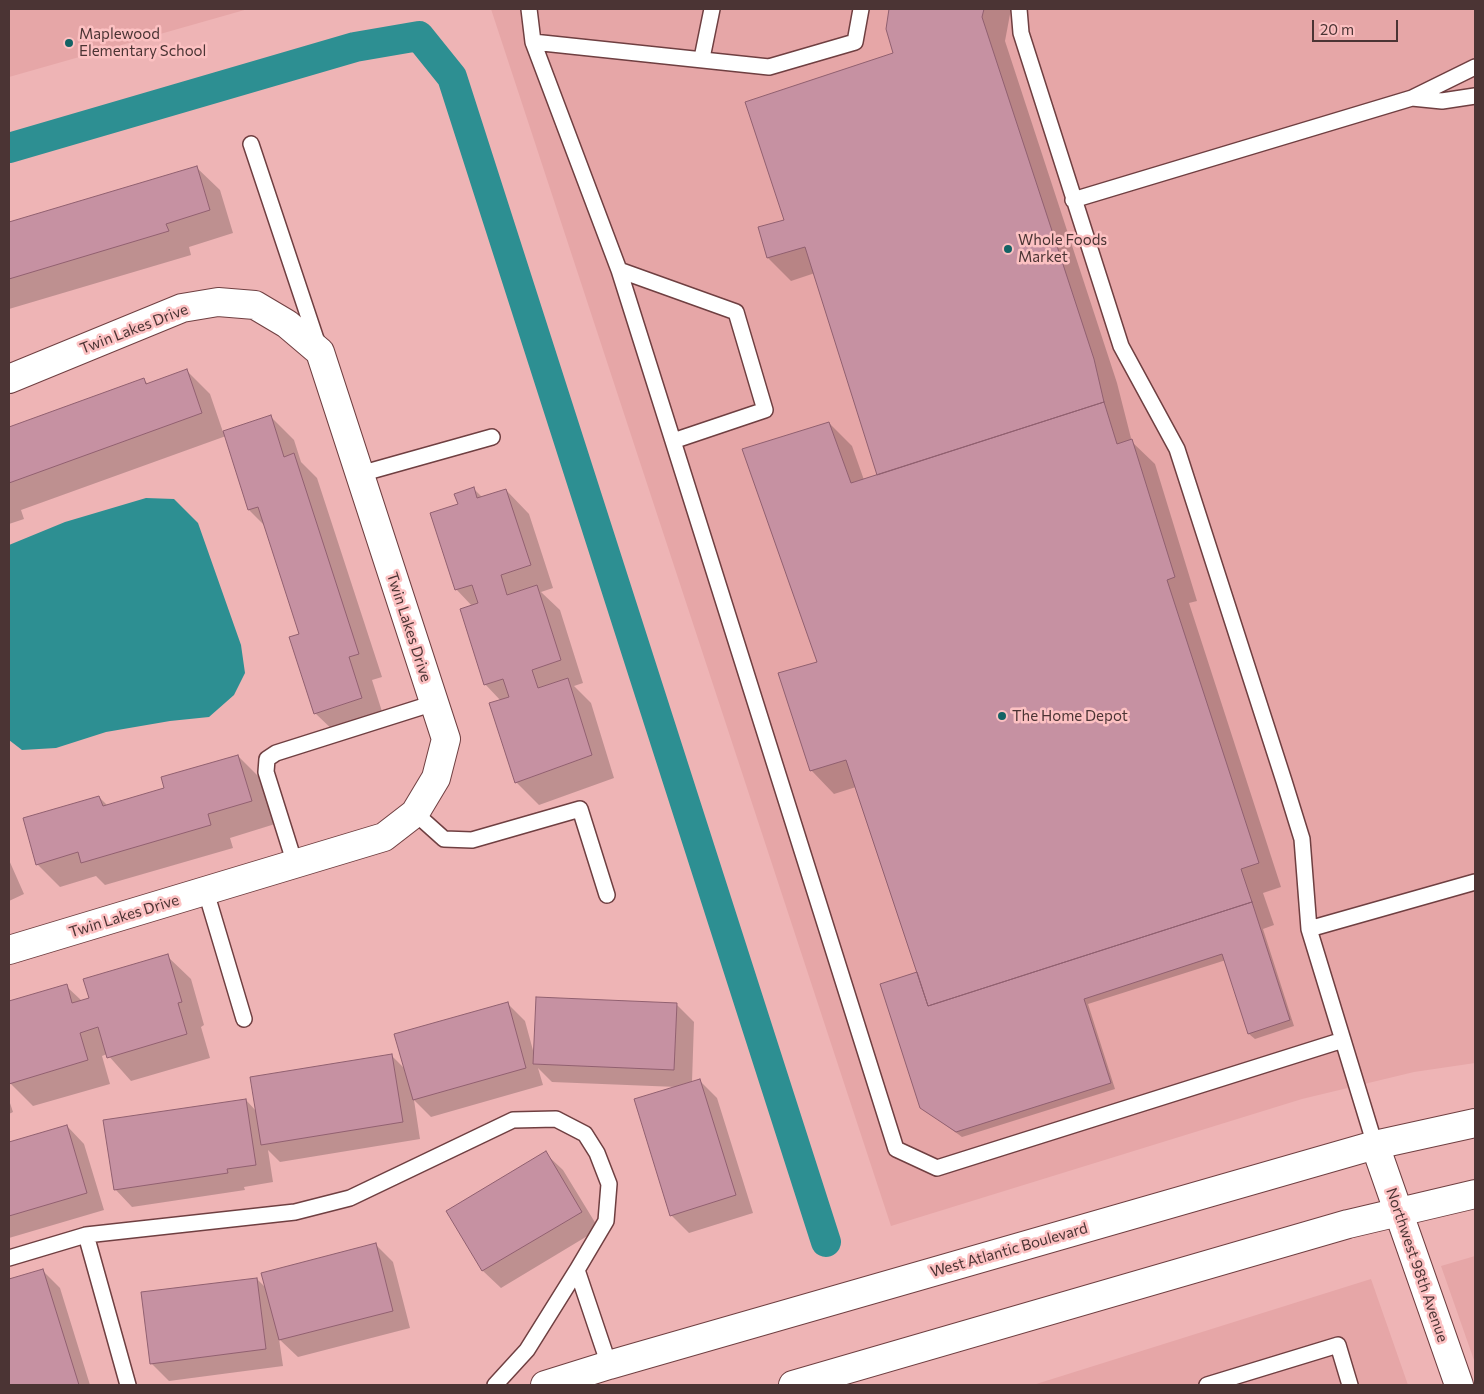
<!DOCTYPE html>
<style>
body{margin:0}
#map{position:relative;width:1484px;height:1394px;overflow:hidden;background:#eeb4b5;font-family:Commissioner,sans-serif}
canvas{display:block}
.frame{position:absolute;inset:0;border:10px solid #4b3434;pointer-events:none}
.scale{position:absolute;left:1312px;top:20px;width:86px;height:22px;box-sizing:border-box;border:2px solid #4b3434;border-top:0;padding-left:6px;font-size:15px;line-height:18px;white-space:nowrap;color:#4b3434;-webkit-text-stroke:4px #fcc1c2;paint-order:stroke}
</style>
<div id="map">
<canvas width="1484" height="1394"></canvas>
<div class="frame"></div>
<div class="scale">20 m</div>
</div>
<script>
const c = document.querySelector('canvas').getContext('2d');
c.lineJoin = 'round';
function paint(path, color) {
  c.fillStyle = color;
  c.fill(path, 'evenodd');
}
function poly(rows) {
  const path = new Path2D();
  for (const r of rows) {
    path.moveTo(r[0], r[1]);
    for (let i = 2; i < r.length; i += 2) path.lineTo(r[i], r[i + 1]);
  }
  return path;
}
function stroke(path, color, width, dash) {
  c.strokeStyle = color;
  c.lineWidth = width;
  c.lineCap = dash ? 'butt' : 'round';
  c.setLineDash(dash || []);
  c.stroke(path);
}
function label(font, color, halo, rows, align = 'center') {
  c.font = font + ' Commissioner,sans-serif';
  c.lineWidth = 5;
  c.setLineDash([]);
  c.textBaseline = 'middle';
  c.strokeStyle = halo;
  c.fillStyle = color;
  for (const [text, x, y, turn = 0] of rows) {
    c.save();
    c.translate(x, y);
    c.rotate((+turn || 0) * Math.PI / 180);
    c.textAlign = isNaN(turn) ? turn : align;
    if (halo) c.strokeText(text, 0, 0);
    c.fillText(text, 0, 0);
    c.restore();
  }
}
paint(poly([
 [9,9,248,9,9,77],
 [491,9,1475,9,1475,1063,1414,1072,1302,1099,891,1226],
 [1475,1256,1475,1363,1441,1266],
 [1371,1279,1408,1385,1033,1385]
]), '#e6a6a7');
paint(poly([
 [146,498,174,499,198,523,241,645,245,673,234,695,209,717,170,721,106,732,56,748,22,750,9,740,9,545,65,522]
]), '#2d8f92');
paint(poly([
 [891,9,1011,9,1005,41,1117,383,1132,442,1155,464,1197,601,1189,603,1281,887,1263,893,1274,925,1263,929,1294,1026,1255,1039,1249,1034,1226,960,1088,1004,1115,1089,962,1137,924,1109,918,973,856,787,834,794,811,770,819,662,829,423,852,446,864,480,879,476,815,273,791,281,768,258,785,221,895,53,887,28],
 [196,167,220,190,233,233,189,247,191,255,9,309,9,223],
 [187,371,210,394,223,432,270,416,294,440,301,462,317,478,382,677,372,680,385,721,339,736,315,713,301,635,265,526,249,510,226,436,21,510,24,519,9,524,9,428,144,380,149,385],
 [474,489,483,498,506,490,529,514,553,588,541,592,560,610,583,683,574,686,591,703,614,778,539,805,516,782,501,701,485,684,472,606,456,589,459,505],
 [238,756,261,779,275,824,230,838,233,848,105,885,96,876,60,887,37,864,99,797,108,806,166,789],
 [9,860,24,894,9,901],
 [167,956,191,979,204,1025,201,1027,210,1058,131,1081,107,1054,102,1056,110,1084,33,1106,9,1082,9,1003,66,986,82,1001,91,999],
 [507,1003,525,1021,534,1054,677,1005,694,1022,692,1082,699,1080,717,1098,753,1213,689,1233,671,1215,677,1087,552,1082,538,1068,543,1085,431,1117,414,1100,420,1139,280,1162,268,1150,273,1182,244,1187,245,1190,132,1207,115,1189,246,1100,257,1112,392,1056,405,1069],
 [9,1100,13,1112,9,1114],
 [67,1126,84,1144,104,1210,9,1238,9,1143],
 [545,1153,563,1170,599,1229,501,1288,483,1271,447,1211],
 [375,1244,393,1262,410,1328,298,1357,279,1339,283,1366,169,1381,151,1363,257,1279,267,1289],
 [42,1270,60,1288,90,1385,9,1385,9,1280]
]), '#0003');
stroke(poly([
 [9,148,355,47,419,36,452,77,826,1242]
]), '#2d8f92', 30);
const building = poly([
 [889,9,984,9,982,17,1094,359,1104,402,877,475,805,247,767,258,758,227,784,220,745,102,893,53,886,29,889,9],
 [197,166,210,210,166,224,169,231,9,279,9,222,197,166],
 [187,369,202,413,9,483,9,427,144,378,146,384,187,369],
 [1104,402,1117,444,1132,439,1175,577,1167,580,1259,863,1241,869,1252,902,928,1006,846,760,810,771,778,673,817,662,742,449,829,422,851,483,1104,402],
 [271,415,284,457,294,453,359,654,349,657,362,698,314,714,289,637,299,634,258,507,248,510,223,431,271,415],
 [474,487,477,498,506,489,531,565,501,575,507,595,537,585,561,660,532,670,538,688,568,678,592,755,515,783,489,703,509,697,503,679,484,685,460,609,478,603,472,585,455,590,430,513,458,504,454,494,474,487],
 [238,755,252,801,208,814,211,825,81,863,78,852,36,865,23,818,99,796,103,806,164,788,161,777,238,755],
 [1252,902,1290,1020,1248,1034,1222,954,1084,999,1111,1083,956,1132,920,1108,880,984,917,972,928,1006,1252,902],
 [168,954,182,1002,178,1003,187,1034,107,1058,98,1027,80,1033,88,1060,9,1084,9,1001,67,984,72,1003,89,998,83,979,168,954],
 [536,997,677,1003,674,1070,533,1064,536,997],
 [508,1002,526,1068,413,1100,394,1034,508,1002],
 [392,1054,403,1122,261,1145,250,1077,392,1054],
 [700,1079,736,1195,670,1216,634,1099,700,1079],
 [246,1099,256,1165,227,1169,228,1173,114,1190,103,1120,246,1099],
 [67,1125,87,1193,9,1216,9,1142,67,1125],
 [546,1151,582,1212,482,1271,446,1211,546,1151],
 [376,1243,393,1311,279,1340,261,1273,376,1243],
 [43,1269,79,1385,9,1385,9,1279,43,1269],
 [257,1278,266,1349,150,1364,141,1292,257,1278]
]);
paint(building, '#c691a2');
stroke(building, '#916070', 1);
const lane = poly([
 [529,9,533,42,769,67,855,42,861,9],
 [1019,9,1021,33,1121,346,1177,449,1284,781,1302,839,1309,929,1375,1145],
 [533,42,619,270,673,441,765,410,736,312,619,270],
 [702,58,712,9],
 [1412,98,1442,101,1475,96],
 [251,144,318,345],
 [1073,200,1412,98,1475,67],
 [673,441,896,1149,937,1168,1343,1040],
 [360,474,492,437],
 [415,813,444,839,472,840,580,809,607,895],
 [295,864,266,772,267,759,276,753,434,703],
 [206,892,244,1019],
 [1309,929,1475,882],
 [86,1235,128,1385],
 [9,1258,86,1235,295,1212,350,1198,513,1120,556,1119,585,1134,597,1153,609,1184,606,1221,577,1270],
 [495,1385,527,1350,577,1270,609,1365],
 [1207,1385,1338,1345,1350,1385]
]);
const street = poly([
 [9,379,182,308,218,302,255,305,287,324,320,352,446,739,436,778,415,813,384,837,9,950],
 [1375,1145,1459,1385]
]);
const primary = poly([
 [545,1385,609,1365,1375,1145,1475,1123],
 [793,1385,1348,1224,1475,1194]
]);
stroke(lane, '#6f3f41', 18);
stroke(street, '#6f3f41', 30);
stroke(primary, '#6f3f41', 30);
stroke(lane, '#fff', 15);
stroke(street, '#fff', 28);
stroke(primary, '#fff', 28);
for (const [x, y, r, color] of [
 [69,43,5,"#136365"],
 [1008,249,5,"#136365"],
 [1002,716,5,"#136365"]
]) {
  const dot = new Path2D();
  dot.arc(x, y, r, 0, 2 * Math.PI);
  c.fillStyle = color;
  c.fill(dot);
  stroke(dot, '#fcc1c2', 2);
}
label('15px', '#4b3434', '#fcc1c2', [
 ["Maplewood",79,34],
 ["Elementary School",79,51],
 ["Whole Foods",1018,240],
 ["Market",1018,257],
 ["The Home Depot",1012,716]
], 'left');
label('15px', '#4b3434', '#fcc1c2', [
 ["Twin Lakes Drive",134,329,-21],
 ["Twin Lakes Drive",409,627,72],
 ["Twin Lakes Drive",124,916,-17],
 ["West Atlantic Boulevard",1009,1250,-16],
 ["Northwest 98th Avenue",1417,1265,71]
]);
</script>
